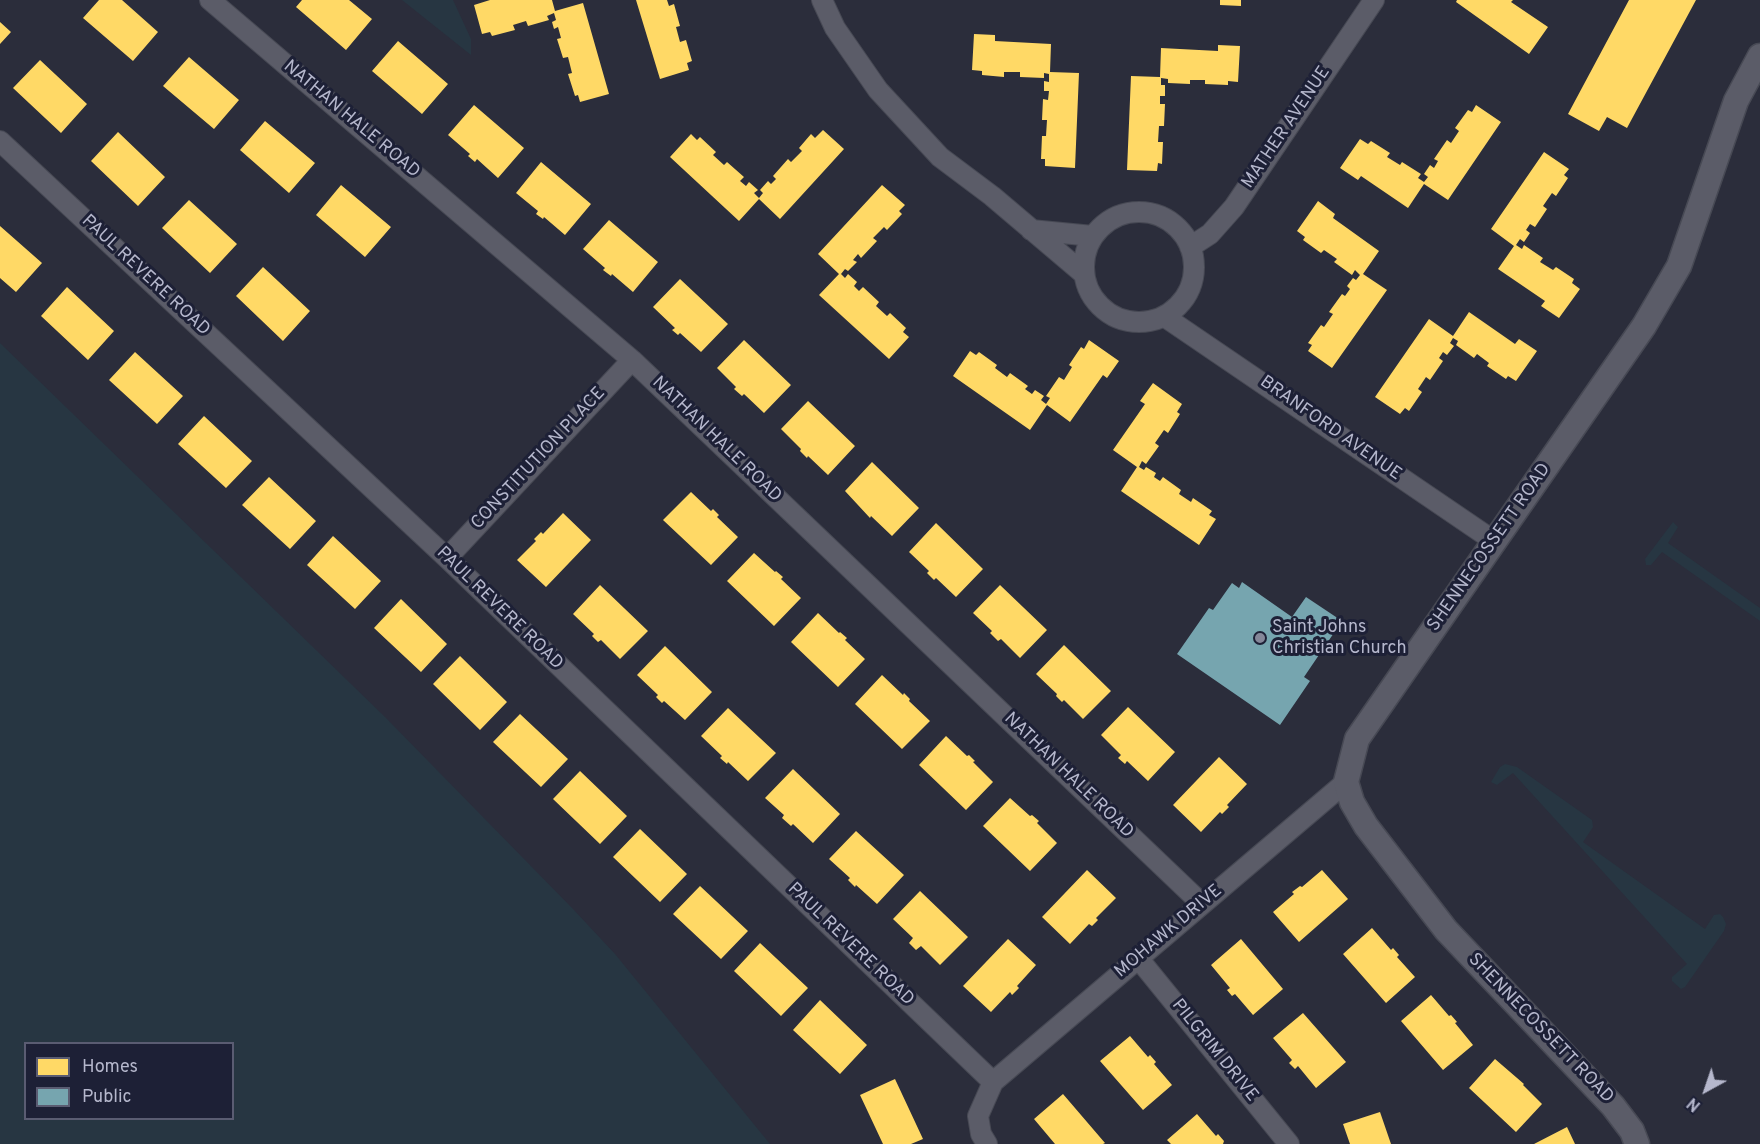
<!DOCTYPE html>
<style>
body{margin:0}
#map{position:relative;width:1760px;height:1144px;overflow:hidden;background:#2b2d3b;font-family:Overpass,sans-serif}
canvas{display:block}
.legend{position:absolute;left:24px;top:1042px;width:210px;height:78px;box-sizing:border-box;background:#1d2036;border:2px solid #5a5c72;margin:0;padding:8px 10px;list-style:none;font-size:18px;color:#b5b7cc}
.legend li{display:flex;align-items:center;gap:12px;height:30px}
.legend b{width:30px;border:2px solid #5a5c72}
.north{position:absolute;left:1676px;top:1060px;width:60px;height:60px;-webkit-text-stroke:4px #1d2036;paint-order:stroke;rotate:220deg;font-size:16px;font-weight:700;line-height:24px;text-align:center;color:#b5b7cc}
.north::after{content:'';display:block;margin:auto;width:21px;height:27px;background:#b5b7cc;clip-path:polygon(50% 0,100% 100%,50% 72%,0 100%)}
</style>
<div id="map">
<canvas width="1760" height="1144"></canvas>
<ul class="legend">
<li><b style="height:16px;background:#ffd966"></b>Homes</li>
<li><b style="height:16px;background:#76a5af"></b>Public</li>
</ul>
<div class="north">N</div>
</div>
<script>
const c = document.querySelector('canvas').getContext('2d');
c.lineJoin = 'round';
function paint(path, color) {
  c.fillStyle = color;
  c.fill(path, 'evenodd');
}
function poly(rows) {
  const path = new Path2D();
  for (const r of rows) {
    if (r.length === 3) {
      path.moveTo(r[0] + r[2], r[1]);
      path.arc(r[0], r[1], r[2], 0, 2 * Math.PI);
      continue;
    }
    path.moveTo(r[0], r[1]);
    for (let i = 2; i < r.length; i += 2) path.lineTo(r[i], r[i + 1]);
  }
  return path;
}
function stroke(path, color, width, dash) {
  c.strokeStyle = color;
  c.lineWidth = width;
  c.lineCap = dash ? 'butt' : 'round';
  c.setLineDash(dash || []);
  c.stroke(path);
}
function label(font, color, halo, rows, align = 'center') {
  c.font = font + ' Overpass,sans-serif';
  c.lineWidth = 6;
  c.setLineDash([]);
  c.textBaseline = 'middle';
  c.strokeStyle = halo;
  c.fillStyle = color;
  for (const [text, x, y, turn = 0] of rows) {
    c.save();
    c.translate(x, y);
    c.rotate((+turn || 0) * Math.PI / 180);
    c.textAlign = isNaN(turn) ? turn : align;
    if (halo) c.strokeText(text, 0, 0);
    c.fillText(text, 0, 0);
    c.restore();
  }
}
paint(poly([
 [402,0,453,0,471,39,471,55],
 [0,343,385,717,573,909,615,954,770,1144,0,1144],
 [26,1044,232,1044,232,1118,26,1118],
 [1673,522,1678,527,1668,543,1760,608,1760,621,1662,552,1651,565,1646,565,1645,559],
 [1505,764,1517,767,1592,820,1593,827,1583,842,1705,929,1714,915,1720,914,1723,917,1726,924,1724,931,1685,987,1681,989,1672,981,1672,977,1687,964,1513,773,1497,785,1491,782,1500,767]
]), '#273642');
paint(poly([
 [99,0,122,0,158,32,133,61,83,18],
 [302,0,349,0,372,19,346,50,296,7],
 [490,0,552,0,555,11,583,3,609,94,580,102,578,95,575,96,568,74,572,73,568,57,563,58,557,39,561,38,558,27,554,29,552,22,556,20,554,13,547,16,549,20,528,26,526,21,513,25,515,30,492,36,490,32,482,34,474,5],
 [636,0,667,0,669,6,674,4,680,26,676,27,680,42,686,40,692,61,687,63,689,70,660,79],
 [1220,0,1241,0,1241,6,1220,5],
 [1457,0,1513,0,1511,2,1548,27,1529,54,1456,2],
 [1629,0,1696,0,1627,128,1607,117,1599,131,1568,114],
 [0,22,11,32,0,44],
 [974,34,995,35,995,41,1051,44,1050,72,1079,73,1075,168,1045,166,1045,159,1041,159,1042,136,1046,136,1047,120,1042,120,1043,99,1048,100,1049,91,1044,91,1044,81,1049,82,1049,74,1044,73,1044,78,1020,77,1020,72,1004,72,1004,77,982,75,982,71,972,70],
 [398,41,448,84,422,114,372,71],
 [1218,45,1240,46,1238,82,1228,81,1228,85,1205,84,1205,80,1190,80,1190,84,1168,83,1168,79,1161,78,1161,85,1165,85,1165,96,1160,96,1160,104,1165,104,1164,126,1159,126,1158,142,1163,142,1162,164,1158,163,1157,171,1127,170,1131,76,1160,77,1161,48,1218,51],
 [189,57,239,100,214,129,163,86],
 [40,60,87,104,61,133,13,88],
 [474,105,524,148,498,178,477,159,475,162,468,156,470,154,448,135],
 [1476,105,1501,122,1448,200,1424,184,1408,208,1361,176,1358,180,1340,168,1360,139,1368,144,1371,141,1390,153,1387,157,1400,165,1402,162,1421,174,1418,178,1424,182,1428,177,1424,174,1430,165,1434,168,1438,161,1434,159,1447,140,1451,143,1459,131,1455,128,1468,110,1472,112],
 [265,121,315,163,289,193,240,150],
 [823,130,844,149,780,219,759,199,739,221,670,157,691,134,697,140,700,137,716,152,713,155,724,165,727,162,744,177,740,181,746,186,749,182,758,190,754,193,759,198,763,193,760,190,768,181,771,184,776,179,773,176,788,159,791,162,802,151,799,148,811,134,815,138],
 [118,132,165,177,138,206,91,161],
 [1544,152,1569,169,1564,175,1568,178,1556,196,1552,193,1543,206,1547,209,1535,227,1530,224,1526,230,1530,233,1524,242,1520,239,1516,245,1522,249,1524,245,1543,258,1540,262,1553,270,1556,267,1574,279,1572,283,1580,289,1559,318,1541,306,1545,301,1498,269,1514,246,1491,229],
 [541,162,591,204,565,235,544,217,543,219,536,214,538,211,516,193],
 [341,185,391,227,365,257,316,215],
 [882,185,905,205,899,211,902,214,887,230,884,227,873,238,877,241,861,258,858,254,853,260,857,262,848,271,845,269,841,274,845,278,848,274,857,282,854,286,859,291,863,287,879,302,876,306,887,316,890,313,906,328,903,332,909,337,889,359,819,295,839,274,818,254],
 [189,200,237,244,210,273,162,228],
 [1318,201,1335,214,1333,218,1379,251,1363,274,1387,290,1332,368,1308,351,1312,345,1308,343,1321,325,1324,327,1333,314,1329,312,1342,294,1345,296,1350,289,1347,286,1353,278,1356,280,1360,275,1355,270,1352,275,1334,262,1337,259,1324,250,1321,253,1303,240,1305,237,1297,231],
 [609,220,658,262,633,292,612,274,611,276,603,270,605,268,583,249],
 [0,226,42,263,16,292,0,278],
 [263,267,310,311,283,341,236,296],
 [680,279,728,324,701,352,680,333,678,335,672,330,675,328,653,307],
 [67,287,114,331,88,360,41,316],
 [1469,312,1515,344,1519,339,1537,351,1516,381,1508,376,1506,379,1487,366,1489,363,1477,354,1474,358,1456,345,1458,341,1453,338,1450,343,1454,346,1447,355,1443,352,1439,358,1443,361,1430,380,1426,377,1418,389,1422,392,1409,411,1405,408,1400,414,1375,397,1429,319,1453,336],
 [744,340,791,385,764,413,744,394,742,396,734,389,736,387,717,368],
 [1089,340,1119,361,1107,378,1103,375,1070,422,1047,405,1030,430,953,376,970,351,976,355,979,352,997,365,995,368,1007,377,1010,373,1028,386,1025,389,1032,394,1035,390,1044,396,1041,400,1046,404,1050,398,1046,396,1059,377,1064,380,1072,367,1069,365,1081,347,1084,349],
 [135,352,183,396,157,424,109,380],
 [1153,383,1182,404,1177,412,1180,414,1168,433,1164,430,1155,443,1159,446,1146,464,1142,461,1139,467,1144,470,1146,467,1156,473,1154,477,1160,481,1163,477,1181,490,1179,494,1191,502,1193,498,1212,511,1209,515,1216,519,1199,545,1121,491,1137,467,1113,450,1145,404,1140,401],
 [808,401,855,446,828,475,808,456,807,458,800,451,801,449,781,429],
 [204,416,252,461,226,488,178,444],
 [872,462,919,508,892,536,871,516,870,518,845,491],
 [269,477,316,521,290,549,242,505],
 [691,492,711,511,713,509,719,515,717,517,738,537,711,565,663,520],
 [563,513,591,540,546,587,517,560,536,541,534,539,541,532,543,534],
 [936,523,983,569,956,597,936,578,934,580,927,573,929,571,909,552],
 [333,536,381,581,355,609,307,565],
 [754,553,775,572,776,571,783,577,781,579,801,598,774,626,727,581],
 [600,585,648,631,620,659,601,640,598,642,592,636,594,634,573,614],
 [1000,585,1047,630,1020,658,1001,639,998,641,990,633,992,631,973,613],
 [401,599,447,644,421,672,374,628],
 [818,613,839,633,840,632,847,638,845,640,865,659,838,687,791,642],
 [1064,645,1111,691,1083,719,1064,700,1062,702,1056,696,1057,694,1036,674],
 [665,646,712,692,685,720,664,701,662,703,656,697,658,695,637,675],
 [460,656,507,702,480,730,433,684],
 [882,675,903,695,904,693,910,699,909,701,930,721,902,749,855,704],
 [1128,707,1175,752,1148,781,1127,761,1125,764,1118,758,1121,755,1101,735],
 [728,708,776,753,748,781,728,762,727,764,720,758,722,756,701,736],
 [520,714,568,759,541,787,493,742],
 [946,736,967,756,969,755,975,761,973,762,993,782,966,810,919,765],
 [1219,757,1247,784,1227,805,1229,807,1222,814,1220,812,1201,832,1173,805],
 [793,769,840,814,813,843,793,824,791,826,782,818,784,815,765,798],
 [580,771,627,816,600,844,553,799],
 [1010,798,1030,816,1032,815,1039,821,1037,823,1057,843,1030,871,983,826],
 [640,829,687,874,660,902,613,857],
 [856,831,904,875,877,904,856,885,855,887,848,880,850,878,829,859],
 [1087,870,1116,898,1096,918,1098,920,1092,926,1089,924,1070,944,1042,917],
 [1322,870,1348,899,1299,942,1273,912,1294,894,1292,892,1300,886,1302,887],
 [700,886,748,931,721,959,673,914],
 [920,891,968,937,940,965,921,946,916,950,909,943,913,938,893,919],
 [1372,928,1391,950,1393,948,1399,955,1397,957,1415,977,1386,1003,1343,954],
 [1008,939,1036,965,1017,986,1019,988,1012,995,1010,992,991,1012,963,986],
 [1241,939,1283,989,1253,1015,1235,994,1232,996,1227,990,1230,988,1211,965],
 [760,943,808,988,781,1016,734,971],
 [1431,995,1449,1016,1451,1015,1457,1022,1455,1023,1473,1045,1443,1070,1401,1021],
 [820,1000,867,1045,840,1074,793,1030],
 [1303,1013,1346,1062,1316,1088,1298,1066,1295,1069,1289,1063,1292,1060,1273,1038],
 [1130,1036,1148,1057,1150,1055,1156,1062,1154,1064,1172,1085,1143,1110,1100,1061],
 [1495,1059,1524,1084,1523,1085,1542,1104,1516,1132,1469,1088],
 [895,1079,923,1139,911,1144,883,1144,860,1095],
 [1063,1094,1105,1143,1103,1144,1055,1144,1034,1119],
 [1380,1112,1391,1144,1350,1144,1343,1124],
 [1197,1114,1216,1136,1218,1134,1224,1141,1223,1144,1171,1144,1167,1140],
 [1567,1127,1575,1144,1534,1144]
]), '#ffd966');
paint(poly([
 [1242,582,1292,617,1306,597,1342,621,1304,677,1310,681,1280,725,1177,654,1209,608,1213,610,1232,583,1239,588]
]), '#76a5af');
const minor = poly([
 [210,0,632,360,1202,904],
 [822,0,835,28,878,90,940,157,992,196,1084,274],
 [0,141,447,558,993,1082],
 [1139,267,55],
 [1031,230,1093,236],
 [1190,247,1210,234,1234,207,1374,0],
 [1165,317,1494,541],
 [447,558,632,360],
 [1138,958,1289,1144],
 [987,1144,981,1134,978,1116,993,1082,1346,782]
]);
const tertiary = poly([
 [1637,1144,1632,1131,1613,1106,1446,930,1366,826,1352,802,1346,782,1357,739,1644,326,1679,266,1736,101,1760,56]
]);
stroke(minor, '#474954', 22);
stroke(tertiary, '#474954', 27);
stroke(minor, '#5b5c68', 20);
stroke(tertiary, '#5b5c68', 24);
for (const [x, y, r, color] of [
 [1260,638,6,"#858799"]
]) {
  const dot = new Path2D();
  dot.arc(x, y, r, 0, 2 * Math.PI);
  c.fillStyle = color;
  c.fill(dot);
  stroke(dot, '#1d2036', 2);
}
label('18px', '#b5b7cc', '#1d2036', [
 ["NATHAN HALE ROAD",351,120,40],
 ["MATHER AVENUE",1287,128,-56],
 ["PAUL REVERE ROAD",145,276,43],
 ["BRANFORD AVENUE",1330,429,35],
 ["NATHAN HALE ROAD",716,440,44],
 ["CONSTITUTION PLACE",539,459,-47],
 ["SHENNECOSSETT ROAD",1490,548,-55],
 ["PAUL REVERE ROAD",499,609,44],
 ["NATHAN HALE ROAD",1068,776,44],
 ["MOHAWK DRIVE",1169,932,-40],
 ["PAUL REVERE ROAD",850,945,44],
 ["SHENNECOSSETT ROAD",1540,1029,46],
 ["PILGRIM DRIVE",1214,1051,51]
]);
label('18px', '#b5b7cc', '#1d2036', [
 ["Saint Johns",1272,628],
 ["Christian Church",1272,649]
], 'left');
</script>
